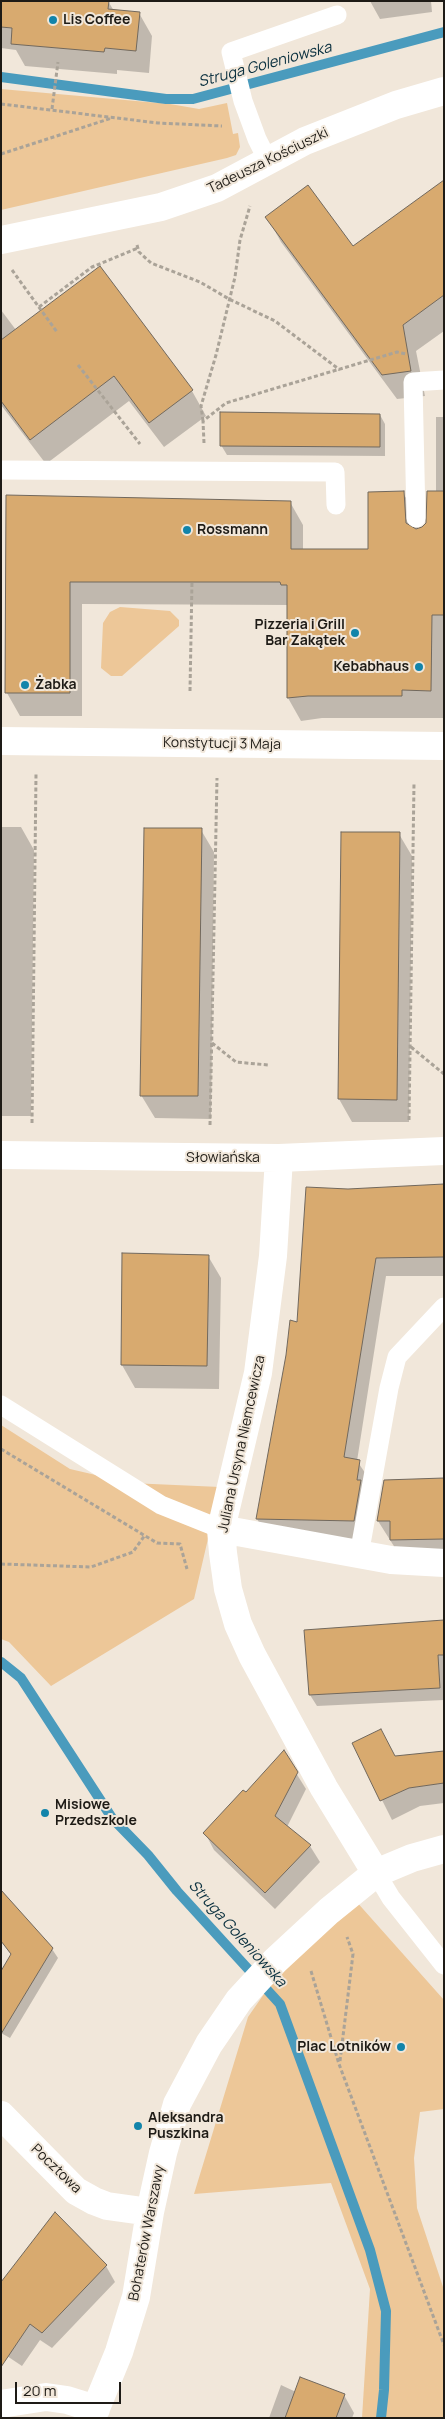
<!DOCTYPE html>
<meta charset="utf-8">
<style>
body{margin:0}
#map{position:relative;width:445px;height:2419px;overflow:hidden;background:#f1e7da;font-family:Manrope,sans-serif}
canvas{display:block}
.frame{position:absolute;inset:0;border:2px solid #1e1b16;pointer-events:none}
.scale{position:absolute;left:15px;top:2382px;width:106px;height:22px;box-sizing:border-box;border:2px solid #1e1b16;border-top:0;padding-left:6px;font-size:15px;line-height:18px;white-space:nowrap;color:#1e1b16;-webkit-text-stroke:4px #f1e7da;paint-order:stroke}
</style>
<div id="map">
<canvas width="445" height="2419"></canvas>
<div class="frame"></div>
<div class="scale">20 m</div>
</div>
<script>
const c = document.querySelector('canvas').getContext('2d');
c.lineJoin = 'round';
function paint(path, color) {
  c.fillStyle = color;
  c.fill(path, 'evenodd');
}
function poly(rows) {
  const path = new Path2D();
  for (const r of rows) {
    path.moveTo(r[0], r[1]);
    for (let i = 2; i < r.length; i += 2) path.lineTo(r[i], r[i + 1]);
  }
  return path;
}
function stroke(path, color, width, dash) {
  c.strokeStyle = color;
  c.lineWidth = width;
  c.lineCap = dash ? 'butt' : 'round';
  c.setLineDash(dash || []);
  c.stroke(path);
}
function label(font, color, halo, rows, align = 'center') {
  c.font = font + ' Manrope,sans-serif';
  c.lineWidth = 4;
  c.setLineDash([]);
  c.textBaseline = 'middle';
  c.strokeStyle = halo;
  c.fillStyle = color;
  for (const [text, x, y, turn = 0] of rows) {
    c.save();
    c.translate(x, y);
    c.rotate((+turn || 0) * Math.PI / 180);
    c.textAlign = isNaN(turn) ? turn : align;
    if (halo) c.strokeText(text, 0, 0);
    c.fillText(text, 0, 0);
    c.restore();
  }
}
paint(poly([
 [1,89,170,104,199,109,227,103,233,134,238,133,240,147,236,155,227,158,1,210],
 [120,607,170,611,179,620,179,626,122,676,111,676,101,668,103,623,110,612],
 [1,1425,70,1469,130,1483,220,1487,194,1599,51,1686,9,1642,1,1639],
 [355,1900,444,2000,444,2109,420,2112,414,2158,417,2208,444,2290,444,2418,362,2418,370,2289,331,2183,194,2194,248,2017,291,1955]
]), '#edc798');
paint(poly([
 [1,1,108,1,114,11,139,13,152,36,149,73,117,70,117,74,25,66,16,50,1,48],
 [370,1,431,1,432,12,380,19],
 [444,194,444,331,416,351,425,396,397,399,281,242,267,217,353,248],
 [1,310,16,330,192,391,206,416,164,447,129,401,46,464,1,405],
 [380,415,385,424,385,456,227,455,221,445],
 [436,417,444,417,444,718,322,718,301,721,288,698,289,605,82,604,82,716,20,716,7,693,8,496,290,502,303,525,303,550,369,550,403,493,417,516,418,530,427,524,436,492],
 [1,827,21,827,34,850,31,1116,1,1116],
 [201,830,214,852,211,1119,155,1118,141,1095],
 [342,833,399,834,412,856,409,1122,352,1122,339,1099],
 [444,1185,444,1276,386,1276,357,1461,370,1480,364,1539,268,1538,257,1519,288,1355,298,1323],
 [208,1256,221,1278,219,1389,135,1388,122,1365],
 [444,1480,444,1561,404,1562,378,1521],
 [444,1621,444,1700,317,1706,310,1695],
 [354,1744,396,1757,444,1752,444,1803,420,1806,392,1820],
 [296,1773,306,1789,287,1827,310,1846,320,1862,275,1909,214,1850,205,1833,246,1794],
 [1,1890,52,1949,58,1958,10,2038,1,2033,29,1979,1,1941],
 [55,2214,106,2266,115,2282,52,2348,40,2340,22,2366,1,2352],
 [281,2385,296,2392,344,2395,354,2413,352,2418,269,2418]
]), '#0003');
stroke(poly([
 [1,77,166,99,193,99,444,32],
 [1,1662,21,1678,112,1818,148,1855,177,1891,280,2004,370,2250,386,2311,384,2390,381,2418]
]), '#4a9bbd', 10);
const building = poly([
 [1,1,109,1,108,9,140,12,136,51,105,48,104,52,11,44,12,28,1,27,1,1],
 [444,180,444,295,403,325,411,371,382,375,265,217,308,185,353,246,444,180],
 [100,266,193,390,149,423,114,376,30,440,1,401,1,340,100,266],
 [220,412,380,414,380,447,220,446,220,412],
 [404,491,406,523,416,529,422,527,426,523,427,491,444,491,444,615,432,615,431,691,402,690,402,696,308,696,287,698,287,585,281,585,280,582,70,582,70,693,5,693,6,495,291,501,291,549,368,549,368,492,404,491],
 [144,828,202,828,198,1096,140,1096,144,828],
 [341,832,400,832,397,1100,338,1099,341,832],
 [444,1184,444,1257,376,1258,344,1457,360,1460,357,1480,361,1480,354,1521,256,1519,286,1355,290,1320,297,1322,306,1187,348,1189,444,1184],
 [122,1253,209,1255,207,1366,121,1365,122,1253],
 [444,1478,444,1539,390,1540,390,1521,377,1521,384,1480,444,1478],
 [444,1620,444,1655,438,1655,440,1688,309,1695,304,1630,444,1620],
 [381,1729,395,1756,444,1751,444,1783,409,1788,380,1801,352,1743,381,1729],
 [284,1750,298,1772,275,1816,311,1845,265,1893,203,1833,243,1790,246,1792,284,1750],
 [1,1890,53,1948,1,2034,1,1971,11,1954,1,1941,1,1890],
 [55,2212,107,2265,42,2333,30,2324,1,2367,1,2282,55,2212],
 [300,2377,345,2394,336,2418,285,2418,300,2377]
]);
paint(building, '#d8aa6f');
stroke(building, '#71685d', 1);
stroke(poly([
 [1,104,158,123,222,126],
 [52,109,58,62],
 [1,154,112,118],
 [137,245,139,252,151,263,200,282,229,299,275,321,340,370],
 [12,270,57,332],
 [39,307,92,267,138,248],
 [78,365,140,444],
 [203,421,201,406,216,355,235,277,240,240,250,206],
 [204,443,203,421,226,403,397,352,406,354],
 [190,691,192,581],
 [212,1043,236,1062,268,1065],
 [411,1047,444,1074],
 [409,1120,414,783],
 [32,1123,36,774],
 [210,1125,217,778],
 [1,1449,157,1543,180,1544,187,1569],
 [1,1564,91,1567,133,1552,145,1535],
 [311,1971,339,2064,444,2345],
 [340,2061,353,1954,347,1937]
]), '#aaa398', 3, [4, 2.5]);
stroke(poly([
 [268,161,257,139,243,101,231,52,337,15],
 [1,470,335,472,336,505],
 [416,518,413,382,444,380],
 [1,1405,161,1505,221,1529],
 [359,1555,389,1388,397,1357,444,1307],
 [376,1873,391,1898,444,1965]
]), '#fff', 19);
stroke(poly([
 [1,1155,279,1158,444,1151],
 [279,1158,273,1256,258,1373,221,1529,223,1553,228,1589,238,1624,252,1655,324,1788,376,1873],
 [221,1529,391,1560,444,1563],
 [1,2115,76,2191,94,2201,107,2206,150,2212],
 [1,2404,46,2397,67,2400,96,2409],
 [92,2418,119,2352,136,2297,150,2212,163,2153,177,2104,209,2044,239,2000,275,1961,329,1911,376,1873,412,1858,444,1849]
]), '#fff', 28);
stroke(poly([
 [1,240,161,207,217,188,305,141,396,105,444,91],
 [1,741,444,746]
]), '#fff', 28);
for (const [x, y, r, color] of [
 [53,20,5,"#1284aa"],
 [187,530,5,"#1284aa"],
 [355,633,5,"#1284aa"],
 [419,667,5,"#1284aa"],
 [25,685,5,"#1284aa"],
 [45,1813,5,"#1284aa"],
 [401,2047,5,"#1284aa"],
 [138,2126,5,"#1284aa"]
]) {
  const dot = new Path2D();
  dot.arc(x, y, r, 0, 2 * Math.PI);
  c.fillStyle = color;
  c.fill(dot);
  stroke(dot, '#f1e7da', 2);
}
label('bold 14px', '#1e1b16', '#f1e7da', [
 ["Lis Coffee",63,20],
 ["Rossmann",197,530],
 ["Pizzeria i Grill",345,625,"right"],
 ["Bar Zakątek",345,641,"right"],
 ["Kebabhaus",409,667,"right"],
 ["Żabka",35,685],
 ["Misiowe",55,1805],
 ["Przedszkole",55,1821],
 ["Plac Lotników",391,2047,"right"],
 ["Aleksandra",148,2118],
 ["Puszkina",148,2134]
], 'left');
label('14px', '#1e1b16', '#f1e7da', [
 ["Tadeusza Kościuszki",268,161,-26],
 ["Konstytucji 3 Maja",222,744,1],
 ["Słowiańska",223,1158],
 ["Juliana Ursyna Niemcewicza",242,1444,-78],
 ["Pocztowa",56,2169,44],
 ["Bohaterów Warszawy",147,2233,-79]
]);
label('italic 15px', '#092f3e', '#f1e7da', [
 ["Struga Goleniowska",265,65,-15],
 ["Struga Goleniowska",237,1934,48]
]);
</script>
